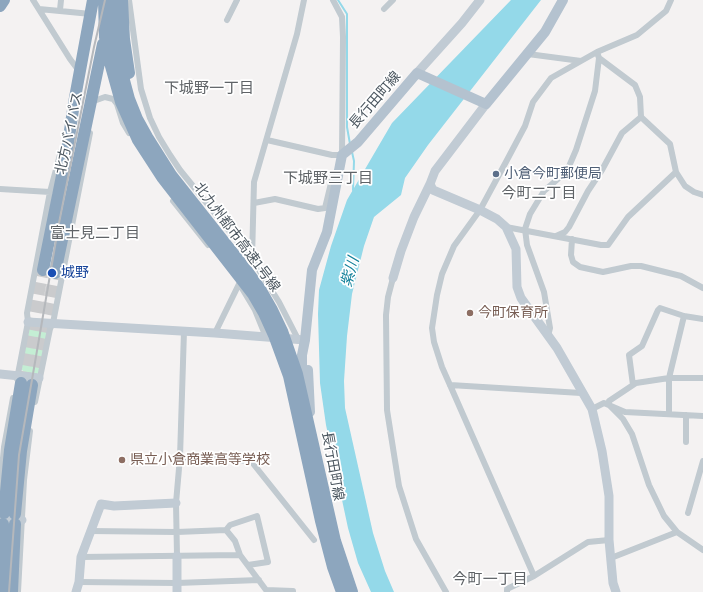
<!DOCTYPE html>
<meta charset="utf-8">
<style>
body{margin:0}
canvas{display:block;background:#f4f2f2}
</style>
<canvas width="703" height="592"></canvas>
<script>
const c = document.querySelector('canvas').getContext('2d');
c.lineJoin = 'round';
function paint(path, color) {
  c.fillStyle = color;
  c.fill(path, 'evenodd');
}
function poly(rows) {
  const path = new Path2D();
  for (const r of rows) {
    path.moveTo(r[0], r[1]);
    for (let i = 2; i < r.length; i += 2) path.lineTo(r[i], r[i + 1]);
  }
  return path;
}
function stroke(path, color, width, dash) {
  c.strokeStyle = color;
  c.lineWidth = width;
  c.lineCap = dash ? 'butt' : 'round';
  c.setLineDash(dash || []);
  c.stroke(path);
}
function label(font, color, halo, rows, align = 'center') {
  c.font = font + ' "Asap Condensed","Noto Sans JP",sans-serif';
  c.lineWidth = 3.5;
  c.setLineDash([]);
  c.textBaseline = 'middle';
  c.strokeStyle = halo;
  c.fillStyle = color;
  for (const [text, x, y, turn = 0] of rows) {
    c.save();
    c.translate(x, y);
    c.rotate((+turn || 0) * Math.PI / 180);
    c.textAlign = isNaN(turn) ? turn : align;
    if (halo) c.strokeText(text, 0, 0);
    c.fillText(text, 0, 0);
    c.restore();
  }
}
paint(poly([
 [30,326,46,326,48,329,39,372,37,374,25,373,21,369]
]), '#c4eed4');
paint(poly([
 [511,0,541,0,428,145,405,178,401,195,374,217,364,246,352,294,347,336,344,381,345,408,373,533,385,571,394,592,371,592,358,563,348,528,326,425,320,383,318,314,319,290,331,246,347,200,392,123]
]), '#94d9e9');
stroke(poly([
 [338,0,347,14,347,127,350,144],
 [352,152,354,161,353,190]
]), '#94d9e9', 2);
stroke(poly([
 [21,383,43,270],
 [32,385,55,273]
]), '#cacbcd', 12, [12, 6]);
stroke(poly([
 [33,0,70,59,79,71],
 [129,0,141,89,150,118,159,137,170,155,180,170,252,259,279,302,298,339],
 [39,9,91,14],
 [384,9,393,0],
 [60,10,61,0],
 [227,20,237,0],
 [597,52,599,58,635,85,640,97,641,117,670,144,676,172,685,186,694,192,703,195],
 [528,54,581,61,597,52,637,35,666,11,671,0],
 [91,104,91,102,105,97,113,99,117,104,123,123,129,133],
 [267,140,332,155,342,155,343,37,342,17,333,0],
 [0,189,50,192],
 [173,201,208,245],
 [254,203,275,199,318,209,325,208,333,175,337,176],
 [506,227,601,245,608,245,628,217,676,172],
 [556,236,565,232,569,227,588,191,602,170,622,133,641,117],
 [572,239,571,255,573,262,580,267,603,272,631,266,641,266,681,276,703,288],
 [252,259,254,182,297,34,304,0],
 [393,278,388,297,386,315,387,410,399,486,416,539,446,592],
 [240,285,255,310,266,337],
 [215,333,239,284],
 [548,336,550,328,544,292,527,245,525,229,530,214,544,191,567,171,576,150,595,91,599,58],
 [17,379,28,322,27,313,50,192,61,151],
 [450,385,581,393],
 [633,385,629,355,642,346,658,310,660,308,684,316,703,319],
 [35,402,50,329,53,323,90,133],
 [609,405,623,419,632,434,649,485,664,516,677,532,703,550],
 [609,405,609,401,636,383,669,378,703,378],
 [592,409,604,403,625,412,703,416],
 [669,414,669,378,684,316],
 [686,415,686,442],
 [180,457,251,461,314,540],
 [0,491,4,447,13,398],
 [688,513,703,461],
 [226,530,230,525,257,516,268,562,248,565],
 [90,531,177,532,226,530,235,541,240,555],
 [177,556,176,503,180,457,184,331],
 [81,557,240,555,266,590,293,591,293,592],
 [611,558,677,532],
 [534,576,450,385,442,367,434,342,432,328,437,295,442,274,454,246,480,210,507,160,525,126,533,102,551,78,581,61],
 [79,582,177,583,259,580],
 [18,592,24,480,30,431],
 [507,592,507,589,534,576,588,542,609,540]
]), '#c1cad0', 6);
stroke(poly([
 [417,73,462,23,480,0],
 [486,104,435,171,430,184,433,190,480,210,497,219,506,227,516,249,517,287,521,298,557,348,592,409,602,451,609,496,609,540,613,583,616,592],
 [393,278,401,251,414,217,430,184],
 [28,322,215,333,305,340],
 [0,374,39,378],
 [0,519,22,520],
 [76,592,79,582,81,557,101,504,114,506,176,503],
 [177,592,177,556]
]), '#c1cbd4', 9);
stroke(poly([
 [308,370,310,412],
 [302,381,302,355,305,340,312,270,327,232,342,155,358,142,417,73,486,104,545,32,563,0]
]), '#b4c2cf', 10);
stroke(poly([
 [104,0,105,37,109,59,121,102,138,140,162,177,253,294,264,313,274,335,289,376,321,521,333,567,342,592],
 [113,0,114,37,118,58,129,99,137,119,147,137,171,175,247,271,260,289,272,310,282,331,297,374,335,541,352,592],
 [122,0,124,39,129,73],
 [0,6,4,0],
 [43,270,67,151,74,103,93,0],
 [55,273,103,44],
 [4,513,10,450,21,383],
 [15,514,21,451,32,385],
 [1,592,3,524],
 [12,592,15,524]
]), '#8da6be', 12);
stroke(poly([
 [9,592,19,455,59,223,94,47,105,0]
]), '#b5b8bc', 2);
for (const [x, y, r, color] of [
 [496,174,4,"#5c6f8a"],
 [52,273,5,"#1a4fb4"],
 [470,313,4,"#8d6e63"],
 [122,460,4,"#8d6e63"]
]) {
  const dot = new Path2D();
  dot.arc(x, y, r, 0, 2 * Math.PI);
  c.fillStyle = color;
  c.fill(dot);
  stroke(dot, '#fff', 1.5);
}
label('14px', '#4b565f', '#fff', [
 ["長行田町線",375,100,-49],
 ["北方バイパス",69,133,-78],
 ["北九州都市高速1号線",237,237,53],
 ["長行田町線",333,466,80]
]);
label('14px', '#4e5e75', '#fff', [
 ["小倉今町郵便局",504,174]
], 'left');
label('14px', '#164399', '#fff', [
 ["城野",61,273]
], 'left');
label('14px', '#785e54', '#fff', [
 ["今町保育所",478,313],
 ["県立小倉商業高等学校",130,460]
], 'left');
label('15px', '#5f6367', '#fff', [
 ["下城野一丁目",209,88],
 ["下城野三丁目",328,178],
 ["今町二丁目",539,193],
 ["富士見二丁目",95,233],
 ["今町一丁目",490,579]
]);
label('italic 15px', '#13819a', '#fff', [
 ["紫川",350,272,-74]
]);
</script>
